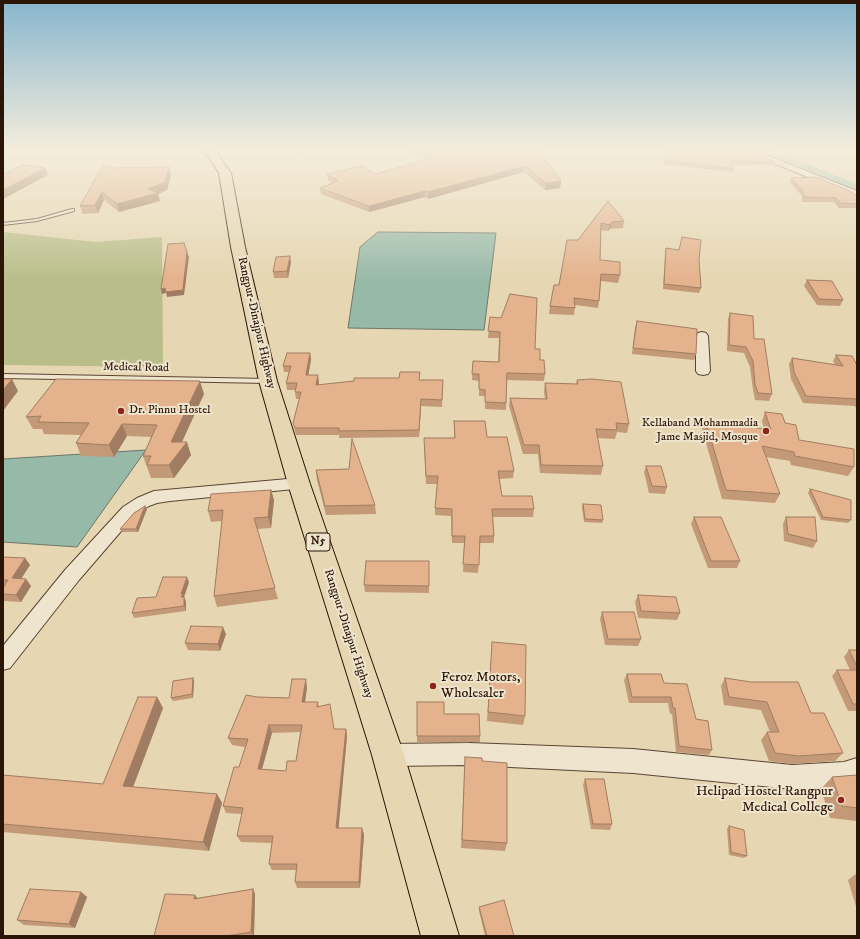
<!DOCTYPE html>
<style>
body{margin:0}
#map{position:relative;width:860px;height:939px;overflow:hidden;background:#e6d6b2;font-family:"IM FELL DW Pica",serif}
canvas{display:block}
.frame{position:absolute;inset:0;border:4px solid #2b1507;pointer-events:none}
</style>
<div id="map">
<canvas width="860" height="939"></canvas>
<div class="frame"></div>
</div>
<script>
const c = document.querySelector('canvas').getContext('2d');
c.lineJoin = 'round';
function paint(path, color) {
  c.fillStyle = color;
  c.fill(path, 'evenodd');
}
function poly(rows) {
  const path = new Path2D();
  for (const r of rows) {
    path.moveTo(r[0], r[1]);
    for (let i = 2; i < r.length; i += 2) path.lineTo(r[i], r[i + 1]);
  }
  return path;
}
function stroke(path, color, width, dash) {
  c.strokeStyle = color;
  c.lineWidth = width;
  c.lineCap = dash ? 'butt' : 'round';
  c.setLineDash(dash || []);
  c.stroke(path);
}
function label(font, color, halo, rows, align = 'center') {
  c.font = font + ' "IM FELL DW Pica",serif';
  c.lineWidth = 4;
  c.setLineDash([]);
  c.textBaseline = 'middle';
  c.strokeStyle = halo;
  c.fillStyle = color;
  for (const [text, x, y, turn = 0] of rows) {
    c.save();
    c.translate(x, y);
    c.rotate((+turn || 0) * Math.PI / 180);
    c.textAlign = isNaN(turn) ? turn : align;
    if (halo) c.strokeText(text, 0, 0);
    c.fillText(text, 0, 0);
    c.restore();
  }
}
paint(poly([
 [3,232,96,242,162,237,163,367,3,365]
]), '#b9bd89');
const water = poly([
 [378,232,496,233,484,330,348,328,360,247,378,232],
 [146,450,77,547,3,542,3,459,146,450]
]);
paint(water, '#97b9a8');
stroke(water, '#6c7768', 1);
paint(poly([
 [758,150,770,150,857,184,857,190,758,150]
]), '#97b9a8');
const service = poly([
 [72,209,74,209,74,211,37,221,3,225,3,223,37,219,72,209],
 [3,374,268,379,271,381,268,383,3,378,3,374]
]);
const minor = poly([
 [741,150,753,150,857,191,857,197,741,150],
 [702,332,706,333,708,336,710,371,708,374,703,375,698,374,696,371,696,336,698,333,702,332],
 [299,478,305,480,307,484,305,488,170,501,157,503,149,506,135,515,79,580,10,668,3,670,3,646,65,570,123,507,137,498,154,491,299,478],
 [469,743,633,749,792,765,844,762,857,758,857,782,844,786,792,789,633,773,469,765,388,766,380,763,376,755,380,747,388,744,469,743]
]);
const trunk = poly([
 [200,150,216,152,231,173,245,247,277,381,310,484,404,755,459,936,421,936,372,755,288,484,259,381,231,247,219,173,208,156,200,150]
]);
stroke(service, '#5a4532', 2);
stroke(minor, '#5a4532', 2);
stroke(trunk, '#2b1507', 2);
paint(service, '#efe4cd');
paint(minor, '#efe4cd');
paint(trunk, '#e6d6b2');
paint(poly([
 [412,150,536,150,561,181,560,188,545,190,524,172,428,199,425,197,369,212,321,194,320,188,333,183,328,180,327,174,375,174,426,160,412,151],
 [689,150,747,150,775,162,774,165,731,165,734,169,733,172,663,164,664,151,690,152],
 [108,168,171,175,167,190,158,194,160,201,119,212,104,200,98,213,83,214,80,206],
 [791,178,857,196,857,208,839,208,834,202,802,202,802,196,790,182],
 [608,201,624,221,623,228,610,229,608,231,601,230,600,260,620,275,618,283,601,281,599,301,598,308,575,305,574,315,549,314,550,306,559,285,578,240],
 [682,237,699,260,701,288,699,293,663,289,665,253,666,248,679,250],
 [291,262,288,278,274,278,273,272],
 [807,280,843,300,840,306,817,305,804,286],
 [730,313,754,339,772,394,769,401,755,400,753,390,750,367,744,353,727,351,728,319],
 [490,317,535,349,540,360,545,374,544,381,507,380,506,410,485,409,485,396,479,396,479,381,472,380,473,361,498,362,499,338,488,338],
 [637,321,696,354,694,360,632,354,635,327],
 [310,353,311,360,308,375,319,382,318,385,420,380,443,387,442,407,421,406,419,437,339,438,339,435,296,435,293,423,299,399,296,399,295,392,295,390,287,390,286,383,289,372,284,372,283,366],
 [836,355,857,365,857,410,855,406,803,403,791,379,789,364,792,358,835,365,833,361],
 [577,380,629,424,627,433,617,432,615,439,597,438,603,466,601,475,540,473,538,454,523,454,509,406,510,398,545,399,544,392,545,383,576,384],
 [204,394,181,442,191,455,174,478,151,478,143,456,151,437,127,436,114,457,81,456,76,443,81,435,44,434,42,429,33,429,26,417],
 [765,412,785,423,799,440,854,467,848,476,791,465,790,461,766,457,780,494,775,503,722,499,702,429,705,420,764,429,762,421],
 [454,421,487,437,514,471,513,478,499,479,502,496,534,509,533,517,493,517,494,536,494,543,480,543,478,573,463,572,464,543,452,543,451,516,435,515,435,508,437,484,426,484,424,445,454,438],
 [646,466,667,487,665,494,649,493,644,472],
 [316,470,375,505,376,514,326,515,317,480],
 [810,489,851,520,848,523,821,520,808,493],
 [271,490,274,500,271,528,257,529,278,599,217,607,214,596,222,521,211,522,208,511],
 [583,504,603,520,602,523,584,522,582,507],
 [145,506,147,509,138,532,122,532,120,529],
 [694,517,740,561,737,568,708,568,691,524],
 [786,517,817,541,813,548,784,541,783,524],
 [3,557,25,558,30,565,21,579,26,579,31,586,21,602,4,601,3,600,3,588,4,586,3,586],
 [429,561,429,593,365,592,364,585],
 [189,582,184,597,186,602,186,611,134,618,132,613,156,597],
 [638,595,680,613,677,620,638,618,635,602],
 [602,612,641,639,638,646,605,645,600,619],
 [226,634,220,651,188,650,185,643],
 [492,642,525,716,523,725,487,721],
 [849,650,857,650,857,711,848,711,832,676,837,670,850,670,844,657],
 [627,674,664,683,696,719,712,750,709,755,676,752,672,714,670,714,668,703,629,703,624,680],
 [193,678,194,681,193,698,173,701,171,698],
 [725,678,811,713,843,753,835,761,792,764,769,761,761,740,767,732,770,732,761,710,724,705,721,686],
 [307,687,305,702,318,702,319,707,334,729,346,729,347,736,338,828,362,828,364,835,360,888,297,888,295,882,296,870,272,870,269,864,272,843,241,842,237,836,242,814,226,813,223,806,239,767,245,747,232,745,228,738,257,697,289,698],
 [300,732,296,761,286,771,262,769,272,733],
 [157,697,163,708,133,787,217,794,222,803,209,851,3,832,3,775,103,784],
 [417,736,480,736,480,742,417,742],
 [465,757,482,761,507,843,505,851,461,848],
 [857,775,857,821,830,818,821,789,832,777],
 [585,779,612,824,610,830,591,829,583,785],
 [729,826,747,856,744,858,729,855,727,829],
 [857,873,857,910,848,880],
 [253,889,255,894,254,936,154,936,197,898],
 [81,892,87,897,75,928,24,925,17,920],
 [479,907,514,936,485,936,479,911]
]), '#c49978');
paint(poly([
 [298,150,300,150,297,157,297,154],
 [525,166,524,172,428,199,428,192],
 [169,167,171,175,167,190,158,194,160,201,119,212,117,204,148,189],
 [45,168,48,175,3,199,3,190],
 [561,181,560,188,545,190,546,183],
 [425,191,425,197,369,212,369,206],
 [102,192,104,200,98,213,95,205],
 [612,222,610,229,608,231,610,225],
 [187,252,189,257,184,295,167,297,166,292],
 [290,256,291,262,288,278,287,271],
 [165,288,166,293,162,294,161,289],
 [310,353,311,360,307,382,306,375],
 [318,375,319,382,317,392,316,385],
 [12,379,18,391,3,411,3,390],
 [200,381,204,394,176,455,171,442],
 [421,399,421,406,419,437,419,430],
 [122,424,127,436,114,457,109,445],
 [187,442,191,455,174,478,169,465],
 [271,490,274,500,271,528,268,517],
 [145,506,147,509,138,532,136,529],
 [25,558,30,565,17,585,12,578],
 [187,577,189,582,184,597,186,602,186,611,181,597,181,594],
 [26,579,31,586,21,602,16,595],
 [223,627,226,634,220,651,218,644],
 [193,678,194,681,193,698,192,694],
 [306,679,307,687,304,710,302,702],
 [157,697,163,708,130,795,123,786],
 [269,725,272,733,260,776,258,769],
 [346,729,347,736,338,835,336,828],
 [217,794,222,803,209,851,203,842],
 [362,828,364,835,360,888,359,882],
 [253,889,255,894,254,936,251,932],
 [81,892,87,897,75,928,69,924],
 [195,895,198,899,194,899]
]), '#a07d62');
const building = poly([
 [420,150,536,150,541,153,561,181,546,183,525,166,428,192,425,191,369,206,320,188,338,181,327,174,362,166,375,174,433,158,420,150],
 [692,150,747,150,775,162,729,161,734,169,664,160,664,151,694,152,692,150],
 [23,165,45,168,3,190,3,173,7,173,23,165],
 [103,165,108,168,169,167,165,182,148,189,158,193,117,204,102,192,95,205,80,206,103,165],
 [816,177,850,191,857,196,857,204,841,203,836,198,803,197,803,191,791,178,816,177],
 [608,201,624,221,612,222,610,225,601,223,600,260,620,262,620,275,601,274,599,301,574,298,575,308,550,306,554,285,559,285,567,240,578,240,608,201],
 [682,237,701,240,699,260,701,288,664,284,666,248,679,250,682,237],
 [184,243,187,252,183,290,166,292,165,288,161,289,168,244,184,243],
 [290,256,287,271,273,272,276,257,290,256],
 [807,280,832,281,843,300,819,299,807,280],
 [510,294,537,298,535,349,540,349,540,360,544,360,545,374,507,373,506,403,485,402,485,390,479,389,479,374,472,374,473,361,499,362,500,332,488,331,490,317,501,318,510,294],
 [730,313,753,316,754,339,764,339,772,394,758,393,755,384,753,361,746,347,729,345,730,313],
 [637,321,697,329,696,354,633,348,637,321],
 [287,353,310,353,306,375,318,375,316,385,354,381,354,378,399,378,400,372,420,372,419,380,443,380,442,400,421,399,419,430,339,431,339,428,295,428,293,423,301,392,295,392,297,383,286,383,291,366,283,366,287,353],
 [836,355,852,356,857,365,857,399,806,396,794,372,792,358,843,366,836,355],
 [3,379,12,379,3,390,3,379],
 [56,379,200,381,171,442,187,442,169,465,147,465,151,456,143,456,157,425,122,424,109,445,76,443,89,423,38,422,41,416,26,417,56,379],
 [592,379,621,382,629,424,616,423,617,430,596,429,603,466,541,465,539,445,524,445,510,398,547,399,545,383,578,384,577,380,592,379],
 [765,412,782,414,785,423,796,425,799,440,854,449,854,467,795,456,794,452,762,446,780,494,726,490,705,420,771,430,765,412],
 [454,421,485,421,487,437,507,437,514,471,498,471,502,496,532,496,534,509,492,509,494,536,480,536,479,565,463,564,465,536,452,536,452,509,435,508,438,476,426,476,424,438,455,438,454,421],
 [352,439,375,505,325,506,316,470,349,469,352,439],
 [646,466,661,466,667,487,652,486,646,466],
 [810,489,851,500,851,520,823,517,810,489],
 [271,490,268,517,254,518,275,588,214,596,223,510,208,511,211,494,271,490],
 [583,504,601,505,603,520,585,519,583,504],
 [145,506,136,529,120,529,134,513,145,506],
 [694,517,721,517,740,561,711,561,694,517],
 [786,517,815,517,817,541,788,534,786,517],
 [3,557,25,558,12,578,26,579,16,595,3,594,3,588,8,580,3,580,3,557],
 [366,561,429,561,429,586,364,585,366,561],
 [163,577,187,577,181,594,183,594,181,597,184,597,184,606,132,613,137,598,156,597,163,577],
 [638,595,676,597,680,613,641,611,638,595],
 [602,612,634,612,641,639,608,639,602,612],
 [191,626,223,627,218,644,185,643,191,626],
 [492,642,526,645,525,716,488,712,492,642],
 [849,650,857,650,857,667,849,650],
 [837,670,857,670,857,704,853,704,837,670],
 [627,674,661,674,664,683,687,684,696,719,708,721,712,750,679,746,675,708,673,708,671,697,632,697,627,674],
 [193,678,192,694,171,698,173,681,193,678],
 [725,678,751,682,798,682,811,713,824,713,843,753,798,756,775,753,767,732,779,732,767,702,729,697,725,678],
 [292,679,306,679,302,702,318,702,317,707,330,704,334,729,346,729,336,828,362,828,359,882,295,882,297,864,269,864,273,836,237,836,243,808,223,806,234,767,239,767,248,739,228,738,246,695,257,697,289,698,292,679],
 [269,725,302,725,296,761,287,761,286,771,258,769,269,725],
 [138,697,157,697,123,786,217,794,203,842,3,824,3,775,103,784,138,697],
 [417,702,444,702,444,714,479,714,480,736,417,736,417,702],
 [465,757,482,758,482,761,507,763,507,843,462,840,465,757],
 [857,775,857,808,842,806,832,777,857,775],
 [585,779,604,779,612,824,593,824,585,779],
 [729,826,744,830,747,856,731,852,729,826],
 [30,889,81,892,69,924,17,920,30,889],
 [253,889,251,932,226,936,154,936,165,894,195,895,194,899,253,889],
 [504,900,514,936,487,936,479,907,504,900]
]);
paint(building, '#e4b28c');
stroke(building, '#a07d62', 1);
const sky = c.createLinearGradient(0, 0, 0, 282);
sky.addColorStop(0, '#87b6ce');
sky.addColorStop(0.53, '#f4eddc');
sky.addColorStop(1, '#f4eddc00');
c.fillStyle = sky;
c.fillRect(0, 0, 860, 282);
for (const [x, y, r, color] of [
 [121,411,4,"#8f2418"],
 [766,431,4,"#8f2418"],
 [433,686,4,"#8f2418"],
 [841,800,4,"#8f2418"]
]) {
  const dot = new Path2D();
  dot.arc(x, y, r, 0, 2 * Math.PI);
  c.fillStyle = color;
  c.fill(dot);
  stroke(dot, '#efe4cd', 1.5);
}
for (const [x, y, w] of [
 [318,542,24]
]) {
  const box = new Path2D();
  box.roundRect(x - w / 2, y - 9, w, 18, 3);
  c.fillStyle = '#efe4cd';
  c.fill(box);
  stroke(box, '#2b1507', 1);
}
label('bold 11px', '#2b1507', null, [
 ["N5",318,542]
]);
label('12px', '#2b1507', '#efe4cd', [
 ["Rangpur-Dinajpur Highway",256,323,77],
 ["Medical Road",136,368,1],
 ["Rangpur-Dinajpur Highway",348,634,72]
]);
label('12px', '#2b1507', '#efe4cd', [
 ["Dr. Pinnu Hostel",129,411],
 ["Kellaband Mohammadia",758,424,"right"],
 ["Jame Masjid, Mosque",758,438,"right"]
], 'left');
label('14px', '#2b1507', '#efe4cd', [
 ["Feroz Motors,",441,678],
 ["Wholesaler",441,694],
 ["Helipad Hostel Rangpur",833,792,"right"],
 ["Medical College",833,808,"right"]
], 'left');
</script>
